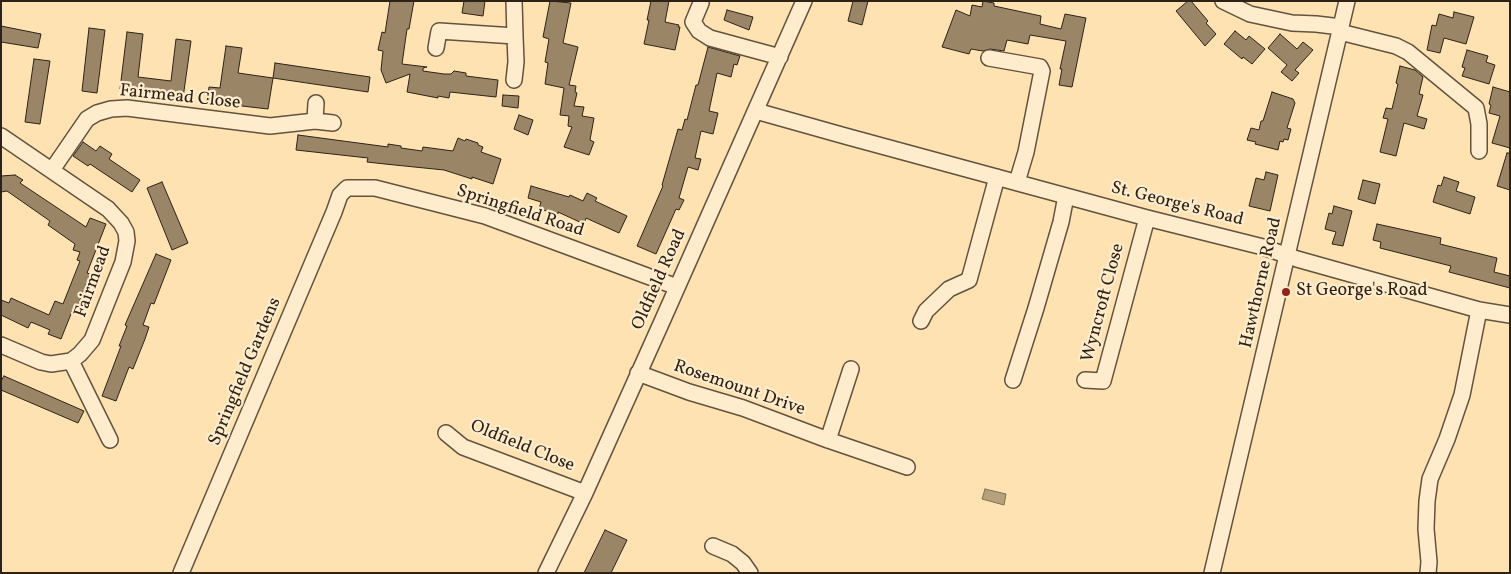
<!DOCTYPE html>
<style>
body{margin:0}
#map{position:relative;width:1511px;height:574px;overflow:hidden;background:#fee2b1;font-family:Vollkorn,serif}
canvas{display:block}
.frame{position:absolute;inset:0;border:2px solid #2e2217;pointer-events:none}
</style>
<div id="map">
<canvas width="1511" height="574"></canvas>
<div class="frame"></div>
</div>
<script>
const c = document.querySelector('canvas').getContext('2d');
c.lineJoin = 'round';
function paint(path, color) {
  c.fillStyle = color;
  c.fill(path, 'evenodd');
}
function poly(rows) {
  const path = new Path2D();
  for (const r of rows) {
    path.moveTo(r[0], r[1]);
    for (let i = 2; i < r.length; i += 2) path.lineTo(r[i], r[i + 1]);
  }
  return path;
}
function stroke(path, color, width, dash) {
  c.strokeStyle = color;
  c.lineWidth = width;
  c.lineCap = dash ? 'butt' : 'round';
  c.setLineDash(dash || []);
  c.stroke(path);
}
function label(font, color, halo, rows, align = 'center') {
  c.font = font + ' Vollkorn,serif';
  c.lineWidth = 4.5;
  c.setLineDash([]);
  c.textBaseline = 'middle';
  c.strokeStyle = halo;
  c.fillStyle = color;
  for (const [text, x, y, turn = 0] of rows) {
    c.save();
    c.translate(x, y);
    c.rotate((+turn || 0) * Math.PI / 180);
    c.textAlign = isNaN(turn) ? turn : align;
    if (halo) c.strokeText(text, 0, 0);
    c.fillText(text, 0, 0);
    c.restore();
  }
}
const water = poly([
 [985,489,1006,494,1004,505,982,499,985,489]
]);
paint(water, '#b7a17d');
stroke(water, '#806e54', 1);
const building = poly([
 [390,1,414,1,409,29,407,29,402,64,427,67,423,68,423,71,444,74,451,74,454,71,466,73,466,76,498,80,496,97,450,92,449,98,438,96,438,98,407,92,410,74,386,83,381,70,383,51,378,50,382,32,385,33,390,1],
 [464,1,485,1,483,16,462,13,464,1],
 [550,1,571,3,563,43,578,47,569,85,576,86,575,92,577,93,574,106,584,107,582,116,594,118,590,140,594,142,589,155,564,147,572,127,568,126,569,116,560,115,564,88,545,84,548,63,545,62,549,39,543,37,550,1],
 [651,1,669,1,665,22,679,25,678,27,680,27,675,50,644,44,649,20,647,20,651,1],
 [853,1,868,1,862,25,848,21,853,1],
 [983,1,994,3,994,6,1041,16,1040,24,1061,29,1065,14,1086,18,1072,87,1059,85,1062,69,1060,69,1066,41,1030,35,1028,44,1007,40,1004,51,990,49,983,51,971,49,969,54,942,47,956,10,970,16,972,5,982,7,983,1],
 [1188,1,1191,1,1208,21,1206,23,1216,34,1205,46,1176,11,1188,1],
 [727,10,753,17,749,30,724,20,727,10],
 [1454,12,1474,17,1466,44,1444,38,1440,53,1427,50,1432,25,1436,26,1439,14,1453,18,1454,12],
 [1,26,41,34,38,48,1,42,1,26],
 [89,28,105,30,97,93,82,91,89,28],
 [1235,31,1246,40,1249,36,1265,49,1252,64,1243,57,1242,59,1224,44,1235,31],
 [127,32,143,34,138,77,171,81,176,39,191,41,183,98,120,89,127,32],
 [1280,34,1297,49,1303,42,1313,50,1295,70,1299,73,1292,81,1281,72,1287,65,1268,48,1280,34],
 [226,46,242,48,238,73,273,78,268,109,207,102,209,87,220,88,226,46],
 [708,47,740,56,737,65,734,64,731,77,717,73,709,111,718,113,713,134,701,131,695,158,701,159,698,170,688,167,679,198,684,200,679,210,676,209,656,254,637,246,663,186,662,185,678,129,682,130,685,119,687,120,696,85,698,85,708,47],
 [1467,50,1488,56,1486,62,1495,65,1489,84,1462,76,1465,68,1462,67,1467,50],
 [34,59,50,61,40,124,25,122,34,59],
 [275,63,370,77,368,92,273,78,275,63],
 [1400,66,1415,70,1423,77,1419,94,1423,95,1417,116,1427,119,1424,129,1404,123,1396,156,1380,152,1388,119,1383,118,1386,108,1392,109,1398,84,1396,83,1400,66],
 [1493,87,1510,92,1510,148,1492,143,1500,116,1489,113,1491,105,1489,104,1493,87],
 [1272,92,1293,99,1295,103,1287,128,1291,129,1288,140,1284,139,1283,142,1280,141,1278,150,1255,144,1256,142,1247,140,1251,128,1259,130,1261,121,1263,121,1272,92],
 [503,95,519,96,518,108,502,106,503,95],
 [519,115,533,120,528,135,514,129,519,115],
 [298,135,388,147,388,144,401,146,401,148,422,151,423,147,453,151,458,138,465,141,466,139,478,143,478,145,483,147,481,152,501,159,493,184,472,177,472,179,444,170,385,164,367,162,368,158,296,150,298,135],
 [83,142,96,151,100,146,112,154,109,159,140,180,132,192,90,164,88,166,73,156,83,142],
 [1507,153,1510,153,1510,190,1497,186,1507,153],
 [1266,172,1278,175,1270,211,1249,206,1256,178,1264,180,1266,172],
 [15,175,23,180,20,183,86,227,90,218,106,224,87,273,90,274,78,305,75,304,61,339,48,334,50,330,31,322,28,328,1,315,1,300,9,303,11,298,49,315,55,301,63,304,80,261,77,260,80,252,73,250,75,244,48,225,50,221,7,191,1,192,1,176,15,175],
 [1444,177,1459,182,1456,191,1475,197,1470,214,1433,202,1438,185,1441,186,1444,177],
 [1363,180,1380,184,1375,204,1358,199,1363,180],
 [162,182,188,243,172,250,147,188,162,182],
 [531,186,569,197,570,195,583,201,587,193,597,198,595,201,627,216,619,233,586,218,584,224,558,212,558,214,539,209,541,202,528,198,531,186],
 [1334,206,1352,211,1343,246,1332,244,1336,232,1325,229,1329,213,1332,214,1334,206],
 [1377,224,1441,238,1440,244,1497,258,1494,272,1510,276,1510,288,1449,272,1451,266,1380,248,1381,242,1373,240,1377,224],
 [156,254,171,260,154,304,151,303,143,325,149,327,145,339,133,369,129,367,116,401,102,396,121,346,119,346,127,326,125,325,156,254],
 [4,376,84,411,78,423,1,390,1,381,4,376],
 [605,530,627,540,611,573,584,573,605,530]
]);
paint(building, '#9a8667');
stroke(building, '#2e2217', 1);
const minor = poly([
 [1223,1,1250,14,1292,23,1316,24,1341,27],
 [701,3,693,22,699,31,710,38,780,57],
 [1340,32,1396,46,1408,52,1476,108,1479,124,1479,151],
 [436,48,439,31,515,36,514,1],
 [989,58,1040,67,1042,71,1026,152,1017,182],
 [514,80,516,62,515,36],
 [756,111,845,136,1147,218,1263,247,1297,259,1479,310,1510,315],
 [315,121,316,103],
 [1,136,108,209,121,223,126,232,127,241,123,262,92,340,80,354,71,361,51,364,41,362,1,345],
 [52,170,87,119,97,113,111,109,127,108,270,126,315,121,333,123],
 [921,321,926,311,949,289,969,280,997,177],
 [71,361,110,440],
 [638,373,689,392,743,408,828,440,907,467],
 [1013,380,1036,308,1061,222,1066,196],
 [1085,380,1103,381,1147,218],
 [446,433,463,447,585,493],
 [828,440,851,369],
 [713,546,732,554,743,563,750,573],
 [181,573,334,212,340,195,347,188,375,188,485,216,677,287],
 [546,573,585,493,664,317,804,1],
 [1212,573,1347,1],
 [1428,573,1429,562,1426,529,1427,501,1430,479,1447,439,1462,395,1479,310]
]);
stroke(minor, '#62523e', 18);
stroke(minor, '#feeccc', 15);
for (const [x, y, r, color] of [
 [1286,292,5,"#8f2418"]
]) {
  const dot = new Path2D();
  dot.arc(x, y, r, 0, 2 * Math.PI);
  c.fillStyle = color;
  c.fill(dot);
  stroke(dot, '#feeccc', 2);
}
label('18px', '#2e2217', '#feeccc', [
 ["Fairmead Close",180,98,6],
 ["St. George's Road",1177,205,14],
 ["Springfield Road",520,212,18],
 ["Oldfield Road",660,280,-66],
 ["Fairmead",94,282,-70],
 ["Hawthorne Road",1262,283,-77],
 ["Wyncroft Close",1104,303,-75],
 ["Springfield Gardens",246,372,-67],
 ["Rosemount Drive",739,389,19],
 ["Oldfield Close",522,447,22]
]);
label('18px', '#2e2217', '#feeccc', [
 ["St George's Road",1296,292]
], 'left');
</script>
